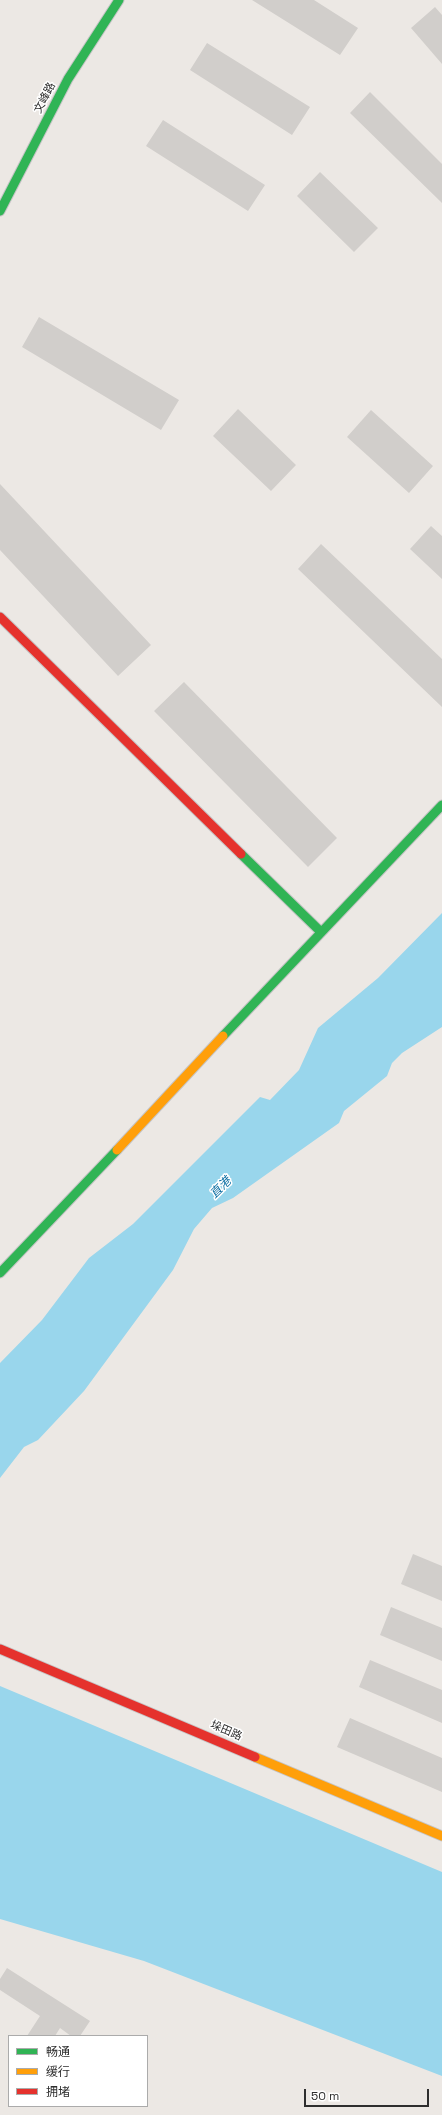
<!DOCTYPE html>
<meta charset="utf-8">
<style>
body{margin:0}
#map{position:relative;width:442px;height:2115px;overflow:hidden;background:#ece8e4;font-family:"Space Grotesk","Noto Sans SC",sans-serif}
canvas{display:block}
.legend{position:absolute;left:8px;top:2035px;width:140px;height:72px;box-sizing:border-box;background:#fff;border:1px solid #ababab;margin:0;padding:5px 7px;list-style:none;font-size:12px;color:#2e2e2e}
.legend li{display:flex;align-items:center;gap:8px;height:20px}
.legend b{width:20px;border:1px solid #ababab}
.scale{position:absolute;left:304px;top:2089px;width:125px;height:18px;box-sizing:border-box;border:2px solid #2e2e2e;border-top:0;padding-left:5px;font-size:12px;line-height:14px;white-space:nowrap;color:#2e2e2e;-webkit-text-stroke:3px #fff;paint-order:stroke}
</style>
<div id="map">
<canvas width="442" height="2115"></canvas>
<ul class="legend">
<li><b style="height:5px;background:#30b455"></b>畅通</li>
<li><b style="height:5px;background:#ff9f0a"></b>缓行</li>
<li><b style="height:5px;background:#e5322d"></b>拥堵</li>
</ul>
<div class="scale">50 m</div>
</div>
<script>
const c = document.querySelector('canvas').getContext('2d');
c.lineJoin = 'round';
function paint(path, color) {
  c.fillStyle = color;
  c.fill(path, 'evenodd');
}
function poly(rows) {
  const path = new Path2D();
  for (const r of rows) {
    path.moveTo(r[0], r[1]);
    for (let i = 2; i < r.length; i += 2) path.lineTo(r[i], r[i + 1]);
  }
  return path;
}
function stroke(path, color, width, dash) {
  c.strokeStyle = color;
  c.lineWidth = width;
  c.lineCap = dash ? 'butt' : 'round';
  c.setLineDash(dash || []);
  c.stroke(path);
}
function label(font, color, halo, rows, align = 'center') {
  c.font = font + ' "Space Grotesk","Noto Sans SC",sans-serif';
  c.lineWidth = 3;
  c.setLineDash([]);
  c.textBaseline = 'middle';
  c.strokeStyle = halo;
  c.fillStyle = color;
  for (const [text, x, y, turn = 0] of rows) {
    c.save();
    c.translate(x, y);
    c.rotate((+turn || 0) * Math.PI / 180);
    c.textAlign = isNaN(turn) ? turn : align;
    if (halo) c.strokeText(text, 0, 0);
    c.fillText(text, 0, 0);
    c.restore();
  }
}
paint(poly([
 [442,913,442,1027,402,1053,392,1063,387,1076,344,1111,339,1123,233,1198,212,1208,194,1229,173,1270,84,1391,38,1440,24,1447,0,1478,0,1363,42,1320,89,1258,133,1224,260,1097,270,1100,299,1070,318,1028,378,978],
 [0,1686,442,1872,442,2076,144,1961,0,1919]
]), '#99d6ec');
paint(poly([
 [252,0,314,0,358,28,340,55],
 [435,7,442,15,442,64,411,28],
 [207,43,310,107,292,135,190,70],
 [370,92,442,164,442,203,350,113],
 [163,120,265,185,248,211,146,146],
 [320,172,378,228,354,252,297,196],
 [39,317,179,400,161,430,22,347],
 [238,409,296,465,271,491,213,436],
 [371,410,433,466,409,493,347,437],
 [0,484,151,645,118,676,0,550],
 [431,526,442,536,442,579,410,549],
 [321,544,442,659,442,707,298,569],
 [184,682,337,838,308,867,154,711],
 [413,1554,442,1566,442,1601,401,1584],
 [391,1607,442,1628,442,1661,380,1635],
 [370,1660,442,1690,442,1723,359,1687],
 [350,1718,442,1758,442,1792,337,1747],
 [7,1968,90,2021,80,2036,71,2036,60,2028,55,2036,27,2036,40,2016,0,1990,0,1979]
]), '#d1cecb');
const fast = poly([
 [0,211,68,79,119,0],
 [241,854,321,932],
 [223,1036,442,805],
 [0,1273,117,1150]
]);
const slow = poly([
 [117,1150,223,1036],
 [255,1757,442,1836]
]);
const jam = poly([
 [0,617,241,854],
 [0,1649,255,1757]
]);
stroke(fast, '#c5c4c5', 11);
stroke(slow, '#c5c4c5', 11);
stroke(jam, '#c5c4c5', 11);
stroke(fast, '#30b455', 9);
stroke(slow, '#ff9f0a', 9);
stroke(jam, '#e5322d', 9);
label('11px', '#2e2e2e', '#fff', [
 ["文峰路",45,98,-63],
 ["垛田路",226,1731,23]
]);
label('italic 12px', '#0d6fa3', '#fff', [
 ["直港",221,1188,-45]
]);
</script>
